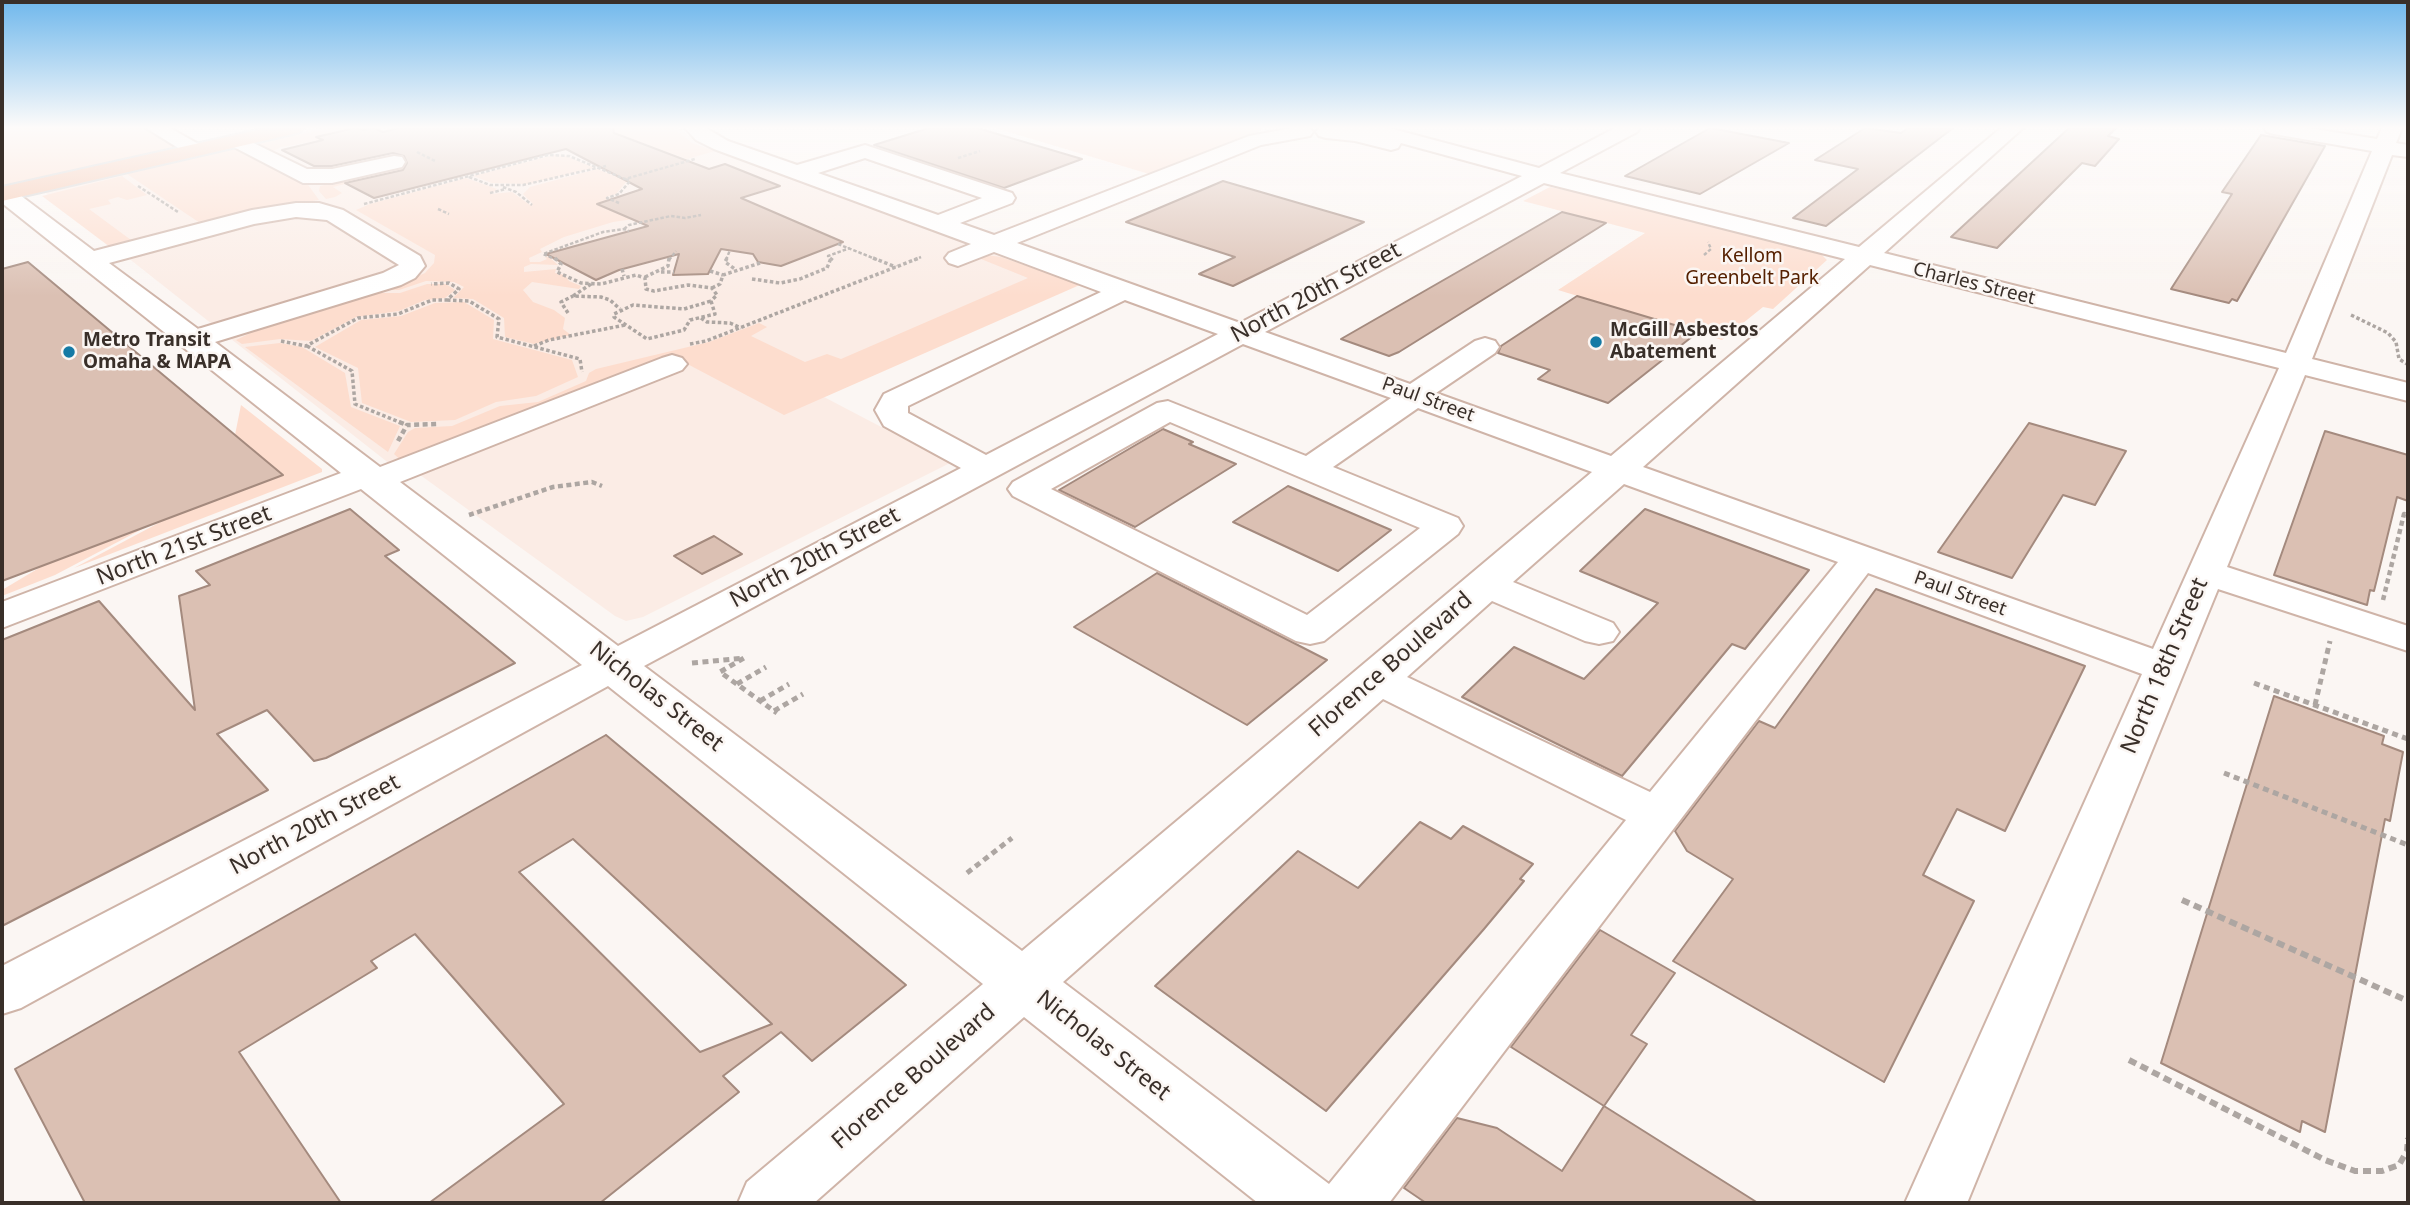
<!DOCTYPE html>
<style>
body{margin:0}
#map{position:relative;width:2410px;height:1205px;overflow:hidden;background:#fbf6f3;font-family:"Noto Sans",sans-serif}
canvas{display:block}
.frame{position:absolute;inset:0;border:4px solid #392f29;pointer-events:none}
</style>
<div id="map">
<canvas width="2410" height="1205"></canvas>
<div class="frame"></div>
</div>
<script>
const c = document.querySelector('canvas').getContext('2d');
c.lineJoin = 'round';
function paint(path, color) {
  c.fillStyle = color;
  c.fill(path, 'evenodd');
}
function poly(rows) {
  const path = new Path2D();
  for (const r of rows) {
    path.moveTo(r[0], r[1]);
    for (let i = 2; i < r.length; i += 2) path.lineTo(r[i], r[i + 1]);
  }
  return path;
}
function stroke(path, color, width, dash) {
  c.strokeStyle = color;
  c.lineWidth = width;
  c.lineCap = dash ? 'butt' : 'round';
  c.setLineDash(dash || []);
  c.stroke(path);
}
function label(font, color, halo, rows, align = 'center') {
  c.font = font + ' "Noto Sans",sans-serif';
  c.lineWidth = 5;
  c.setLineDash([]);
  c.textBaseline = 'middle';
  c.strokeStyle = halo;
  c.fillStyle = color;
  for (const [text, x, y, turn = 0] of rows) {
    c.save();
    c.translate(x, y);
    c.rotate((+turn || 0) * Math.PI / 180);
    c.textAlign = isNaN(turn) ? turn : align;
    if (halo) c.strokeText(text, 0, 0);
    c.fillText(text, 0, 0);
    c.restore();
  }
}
paint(poly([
 [320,128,678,128,701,144,1080,283,824,397,950,463,643,617,626,621,615,616,405,464,395,468,43,191]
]), '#fbece5');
paint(poly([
 [2,128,146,128,177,146,170,150,2,188],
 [329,128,355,128,317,137,323,140,281,147,269,153,259,147,259,144],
 [609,128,673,128,692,143,715,151,687,159,604,129],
 [995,128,1263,128,1252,137,1144,177,1149,174],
 [244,147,306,182,319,200,269,208,203,225,127,174],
 [554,155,566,156,595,168,527,184,492,183,473,176],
 [426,159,432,162,333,187,342,193,335,197,326,199,319,191,320,186],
 [597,169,627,181,616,194,606,197,616,202,606,201,597,205,627,217,659,207,641,218,613,222,564,237,540,249,542,252,529,258,530,262,540,262,547,259,545,257,549,257,558,265,531,264,524,267,524,272,556,269,555,273,565,275,569,281,581,286,579,289,532,282,523,290,533,302,554,310,565,318,563,329,571,335,534,344,505,337,504,318,473,299,453,298,464,287,454,282,426,281,399,290,386,290,425,273,434,263,435,255,356,210,370,204,466,178,497,189,491,194,512,192,530,205,533,204,523,194,530,187],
 [122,176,147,195,127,200,118,197,108,200,111,204,89,209,131,240,157,234,110,247,42,196],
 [1550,187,1638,204,1817,250,1827,260,1773,309,1763,307,1722,340,1558,290,1645,233,1523,201],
 [1002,254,1082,284,784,415,676,358,405,464,394,454,408,432,415,428,452,426,500,406,538,402,586,381,589,373,596,369,709,342,759,323,767,327,751,336,805,362,827,354,841,359,1028,278,981,259,986,255,1001,257,1073,282],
 [427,284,446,284,455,290,445,298,425,300,399,311,356,317,311,341,280,339,242,344,236,340,261,328,348,301,378,293,400,293],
 [464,302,494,320,493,339,572,360,578,377,536,396,496,402,455,420,411,422,362,403,358,368,315,347,361,320,401,316,435,303],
 [280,343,302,347,345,373,351,407,400,426,388,452,245,347],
 [241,405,322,469,322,472,74,568,168,518,282,475,235,435],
 [148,526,55,575,2,596,2,590,44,565]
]), '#fdddce');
const building = poly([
 [355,128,364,130,374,128,383,132,399,128,613,128,614,133,709,169,725,164,780,186,741,198,843,242,781,266,758,262,753,254,721,249,708,274,673,275,679,254,619,270,596,280,546,254,648,226,597,204,642,189,566,149,374,198,345,183,403,170,407,163,404,156,393,153,332,166,314,166,282,150,323,140,316,137,355,128],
 [929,128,977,128,1082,159,1004,188,874,145,929,128],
 [1710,128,1789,143,1700,194,1625,176,1710,128],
 [1865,128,1901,133,1908,128,1953,128,1826,226,1793,218,1858,169,1815,160,1865,128],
 [2069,128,2116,128,2108,136,2119,139,2095,166,2082,163,1997,248,1951,237,2069,128],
 [2261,135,2325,146,2237,301,2232,299,2229,303,2171,289,2232,194,2222,192,2261,135],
 [1223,181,1364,222,1233,286,1199,274,1235,257,1126,222,1223,181],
 [1562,212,1606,223,1399,352,1389,356,1341,339,1562,212],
 [28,262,235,435,283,475,2,581,2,269,28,262],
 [1577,296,1698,332,1608,403,1538,379,1550,370,1498,353,1501,346,1577,296],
 [2029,423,2126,451,2095,505,2063,495,2012,578,1938,552,2029,423],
 [1163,429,1193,442,1189,444,1236,464,1135,527,1059,490,1163,429],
 [2325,431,2408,455,2408,501,2397,497,2374,591,2370,590,2367,605,2274,575,2325,431],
 [1288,486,1391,530,1338,571,1233,522,1288,486],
 [350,509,399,550,385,556,515,663,326,758,314,761,267,710,217,734,268,790,2,926,2,640,99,601,195,710,179,596,210,585,196,571,350,509],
 [1645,509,1809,570,1745,649,1732,644,1622,776,1462,697,1514,647,1584,679,1658,603,1580,571,1645,509],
 [714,536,742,554,702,574,674,556,714,536],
 [1157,573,1327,660,1247,725,1074,627,1157,573],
 [1876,589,2085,666,2005,831,1957,809,1923,875,1974,901,1884,1082,1673,961,1733,879,1687,851,1675,831,1759,721,1775,728,1876,589],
 [2274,696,2384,736,2382,744,2403,752,2390,821,2385,819,2325,1132,2302,1121,2300,1132,2161,1063,2274,696],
 [606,735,906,985,812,1061,781,1032,723,1076,739,1092,600,1203,429,1203,564,1104,415,934,371,961,377,968,239,1052,341,1203,85,1203,15,1069,606,735],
 [573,839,772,1024,700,1052,519,872,573,839],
 [1420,822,1451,839,1463,826,1533,864,1520,879,1524,881,1484,929,1326,1111,1155,986,1298,851,1358,888,1420,822],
 [1600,930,1675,973,1631,1035,1647,1044,1604,1106,1511,1047,1600,930],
 [1604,1106,1758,1203,1426,1203,1404,1188,1457,1118,1497,1128,1562,1171,1604,1106]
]);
paint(building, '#dbc0b3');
stroke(building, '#a48a7e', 2);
const minor = poly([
 [146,128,170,128,202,146,206,150,202,154,195,156,188,154,146,128],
 [685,128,706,128,728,141,797,165,865,145,1012,193,1015,198,1012,203,960,223,994,235,1249,136,1292,128,1310,128,1313,132,1310,136,1261,145,1017,243,1240,323,1522,176,1401,143,1398,148,1391,150,1355,141,1326,138,1319,136,1316,132,1319,128,1389,128,1539,168,1615,128,1640,128,1637,132,1560,173,1859,247,2001,128,2023,128,1884,253,2286,353,2372,151,2274,134,2267,132,2264,128,2308,128,2377,139,2382,128,2402,128,2396,143,2408,145,2408,157,2392,155,2312,359,2408,383,2408,401,2305,375,2227,567,2408,626,2408,651,2218,589,1967,1203,1905,1203,2142,674,1868,573,1389,1203,1258,1203,1024,1017,814,1203,738,1203,747,1182,983,984,608,686,21,1008,2,1014,2,966,582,665,361,489,2,628,2,602,341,473,2,203,2,188,12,189,94,251,252,210,296,203,319,203,343,210,420,256,425,266,415,278,401,285,215,342,380,467,662,358,672,355,682,358,687,364,682,370,400,482,618,646,961,468,884,426,875,410,884,394,1101,292,994,252,958,266,949,263,945,258,949,253,971,244,714,149,696,140,685,128],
 [865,158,982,198,938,215,818,173,865,158],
 [1544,183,1845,259,1611,456,1436,393,1495,353,1499,347,1495,341,1485,338,1475,341,1410,384,1265,332,1544,183],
 [296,217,327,220,399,265,383,273,198,329,109,263,254,224,296,217],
 [1870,265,2279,368,2153,649,1643,467,1870,265],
 [1125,300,1218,334,986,455,908,413,908,406,1125,300],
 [1243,344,1391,398,1306,456,1168,401,1157,403,1013,482,1008,489,1013,496,1296,641,1310,644,1324,641,1458,534,1463,526,1458,518,1333,467,1418,408,1592,472,1022,951,644,666,1243,344],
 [1170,422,1297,476,1420,528,1307,615,1051,489,1170,422],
 [1624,484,1838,562,1650,792,1407,677,1492,601,1585,641,1599,644,1613,641,1619,632,1613,623,1513,582,1624,484],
 [1383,699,1626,820,1329,1184,1063,982,1383,699],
 [237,135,307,169,332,169,394,156,402,157,405,162,402,167,332,183,303,183,230,145,227,141,230,137,237,135]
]);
const major = poly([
 [267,128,303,128,300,132,293,134,2,201,2,187,267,128]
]);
stroke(minor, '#cfb4a8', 4);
stroke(major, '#d3d1d0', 4);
stroke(poly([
 [367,128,370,129],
 [417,152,435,161],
 [958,158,980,151],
 [469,177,490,185,523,185,606,166],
 [138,186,178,212],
 [503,187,516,192,532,205],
 [490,193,506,189],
 [619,203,607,198,619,194,630,181,626,179],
 [364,204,548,155,569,156,625,179,695,159],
 [438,209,449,214],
 [624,229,629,225,671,216,685,218,701,215],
 [838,244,878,260],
 [1704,255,1711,249,1708,242],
 [557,260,543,254,603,232,624,229,629,231],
 [669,260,676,251],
 [726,260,730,250],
 [833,260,828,256,850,248],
 [914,260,921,257]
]), '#ada6a2', 2.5, [3.5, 2]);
stroke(poly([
 [555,258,561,264,557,272,581,283,601,284,636,275,645,278,646,289,654,291,688,285,712,288,717,295,711,301],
 [727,258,725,262,735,269],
 [873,258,896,267],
 [622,269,624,276],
 [710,271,723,275],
 [661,272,674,272],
 [645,277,668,266,669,258],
 [752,279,780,283,800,279,827,268,831,258],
 [591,284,573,296,601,297,610,300,620,309],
 [712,288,720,284,723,275,760,263],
 [447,300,469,301,499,319,497,337,580,359,582,372],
 [711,301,715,314,690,320,684,330,647,339,614,317,614,314,633,305,684,309,711,301],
 [568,313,561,302,573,296],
 [2351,315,2388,333,2396,342,2399,359,2407,364],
 [701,318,707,322,730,323,741,328],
 [281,341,306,346,358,318,398,314,432,300,447,300,459,289,449,283,431,284],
 [690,344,706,341,919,258],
 [307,346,352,371,355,404,404,424],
 [534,346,549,340,625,325]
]), '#ada6a2', 3.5, [3.5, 2.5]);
stroke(poly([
 [399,422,407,425],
 [398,441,407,425,439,424],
 [469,515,553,487,592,482,602,486],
 [2383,600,2404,514,2408,515]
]), '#ada6a2', 4.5, [5, 3.5]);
stroke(poly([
 [692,663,744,658,720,672,777,713],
 [2254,683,2408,739],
 [737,684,766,667],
 [760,701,789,684],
 [2315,705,2330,641],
 [774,711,803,694],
 [2224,773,2408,845],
 [967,873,1012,838]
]), '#ada6a2', 5, [6, 4.5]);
stroke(poly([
 [2182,900,2408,1001],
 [2129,1060,2325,1160,2355,1171,2382,1171,2399,1165,2407,1151,2408,1138]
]), '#ada6a2', 6, [8, 5]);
paint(minor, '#fff');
paint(major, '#f5c2a9');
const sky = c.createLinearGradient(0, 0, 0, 296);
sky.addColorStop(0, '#70b8ec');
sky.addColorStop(0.43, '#fdfbfa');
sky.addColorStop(1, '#fdfbfa00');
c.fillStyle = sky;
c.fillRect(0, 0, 2410, 296);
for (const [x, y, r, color] of [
 [1596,342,7,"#157aa5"],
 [69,352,7,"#157aa5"]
]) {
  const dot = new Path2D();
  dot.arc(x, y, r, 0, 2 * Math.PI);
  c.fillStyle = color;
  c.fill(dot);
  stroke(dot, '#fbf6f3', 2.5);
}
label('19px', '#552000', '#fbf6f3', [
 ["Kellom",1752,257],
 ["Greenbelt Park",1752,279]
]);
label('19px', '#392f29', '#fbf6f3', [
 ["Charles Street",1974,284,14],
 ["Paul Street",1428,400,20],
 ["Paul Street",1960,594,20]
]);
label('bold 19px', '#392f29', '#fbf6f3', [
 ["McGill Asbestos",1610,331],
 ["Abatement",1610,353],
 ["Metro Transit",83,341],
 ["Omaha & MAPA",83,363]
], 'left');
label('23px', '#392f29', '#fbf6f3', [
 ["North 20th Street",1316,293,-28],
 ["North 21st Street",184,546,-21],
 ["North 20th Street",815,558,-28],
 ["Florence Boulevard",1391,665,-41],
 ["North 18th Street",2165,666,-67],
 ["Nicholas Street",656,697,38],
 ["North 20th Street",315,825,-28],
 ["Nicholas Street",1103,1046,38],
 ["Florence Boulevard",914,1077,-41]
]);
</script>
